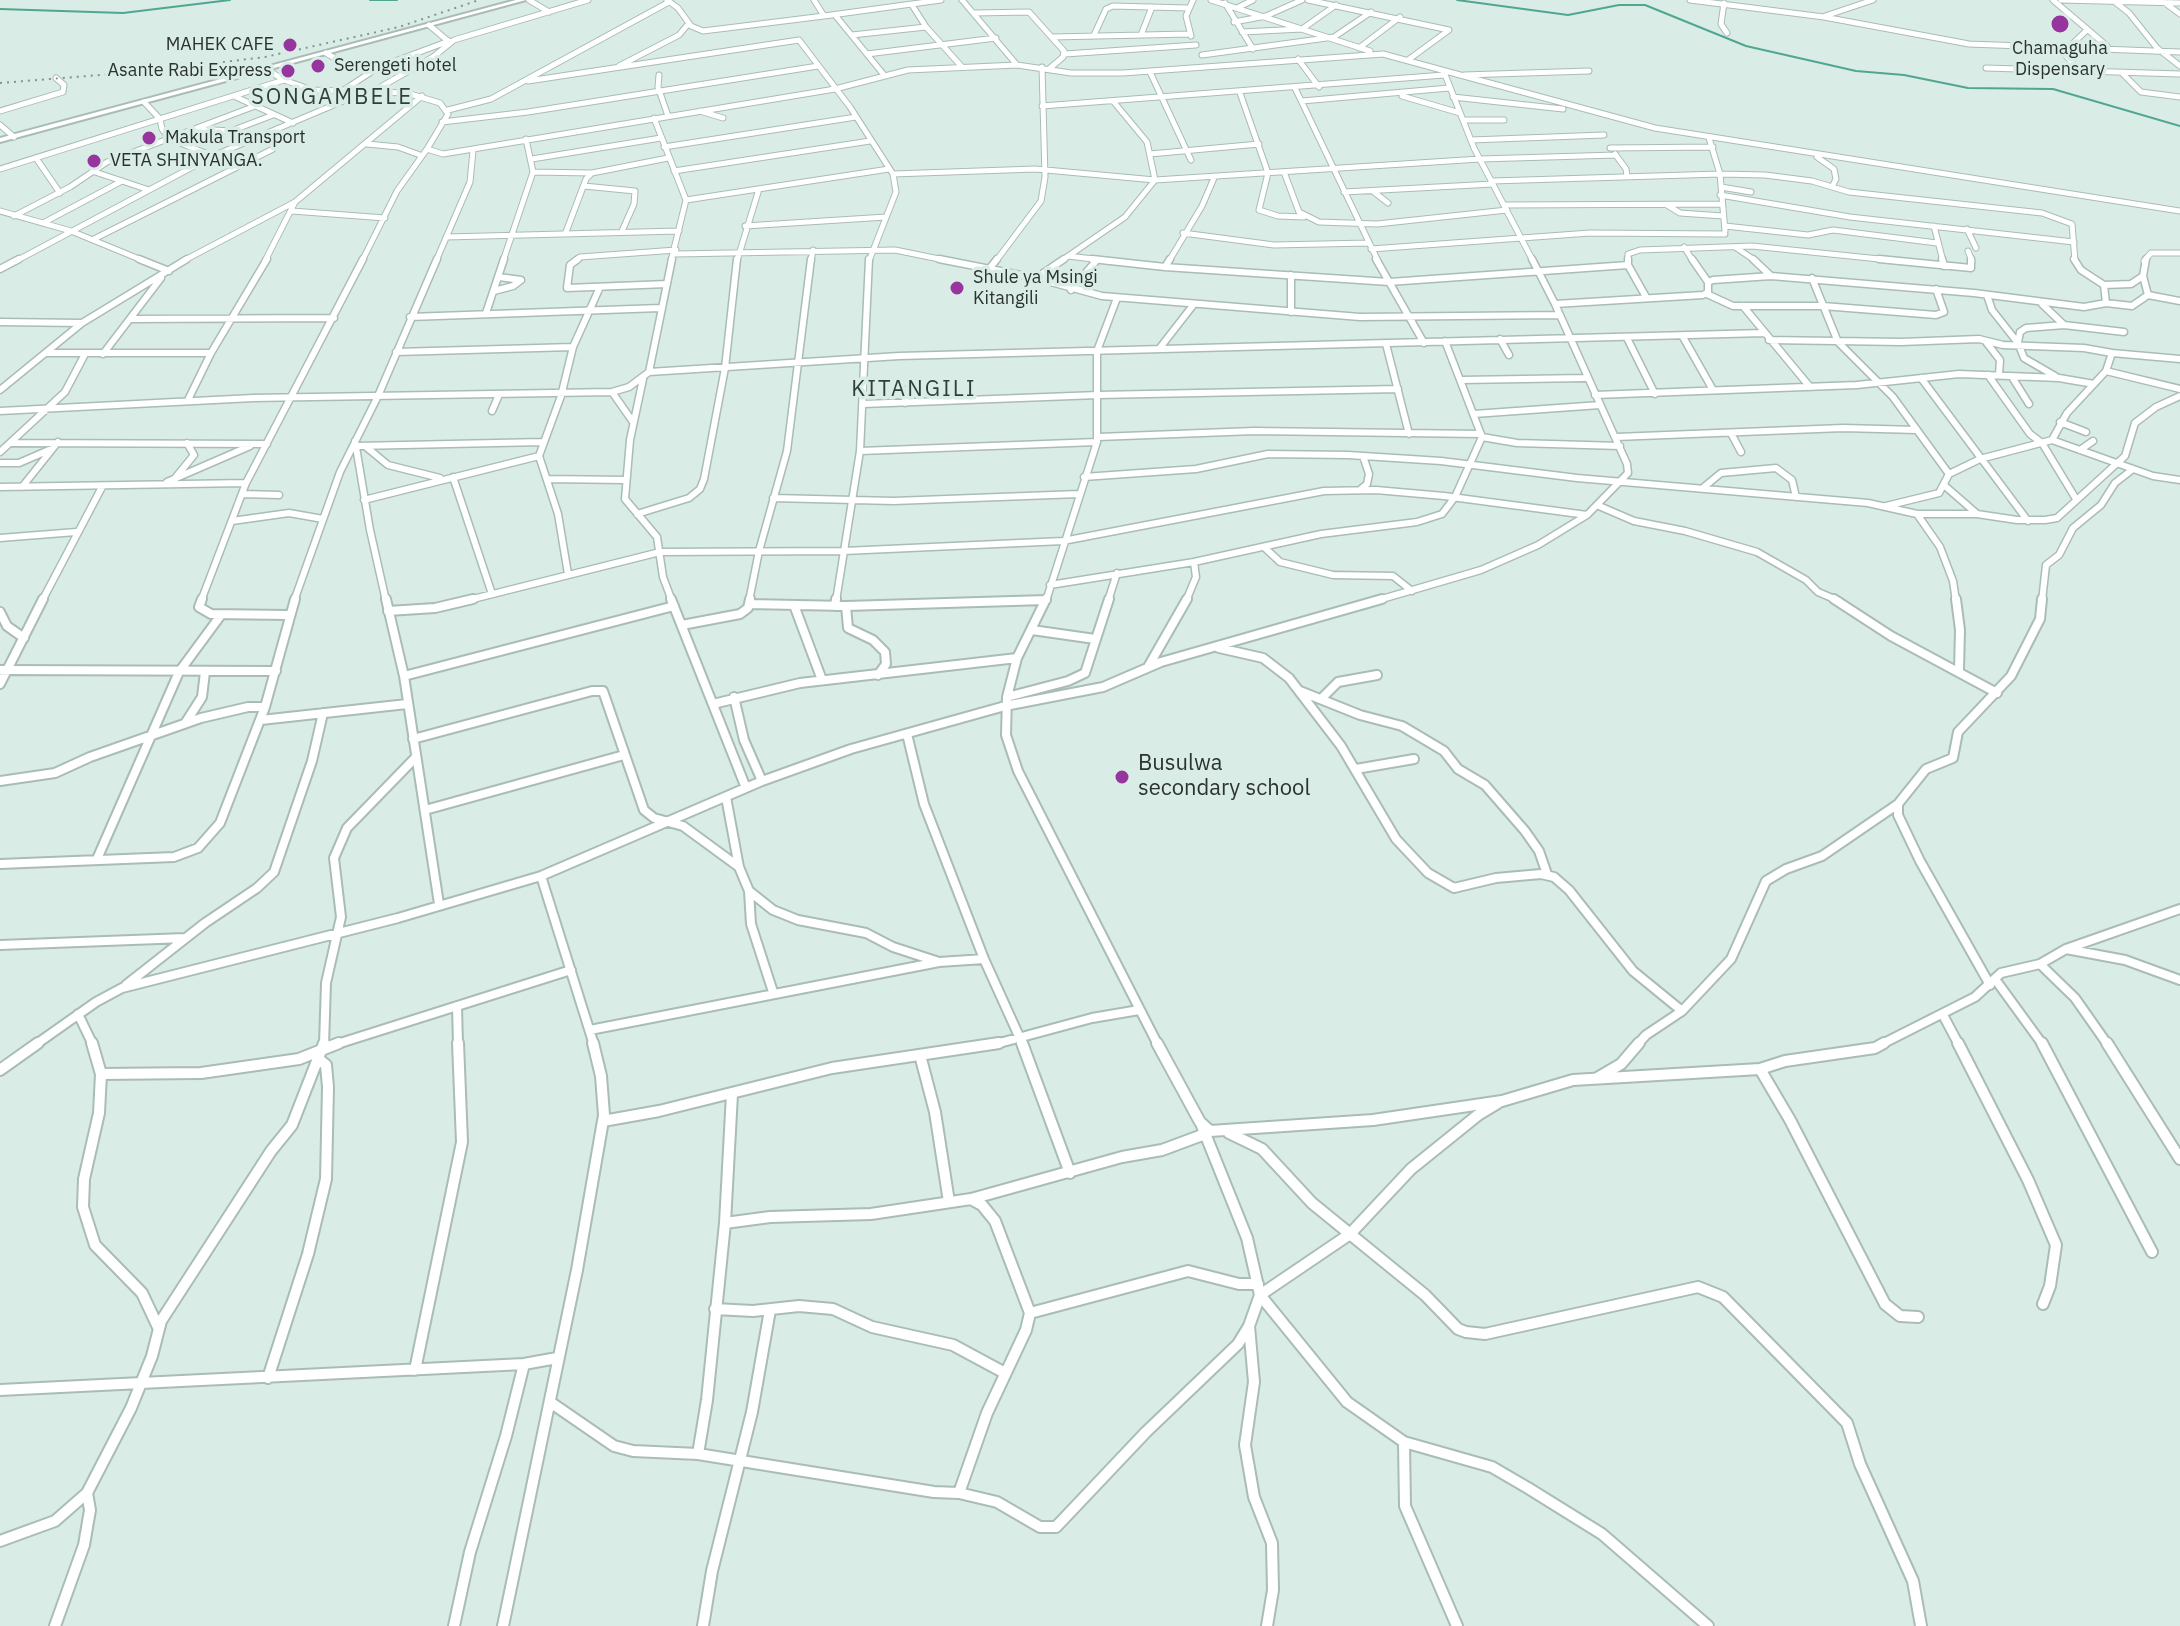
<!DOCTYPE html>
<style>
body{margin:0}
canvas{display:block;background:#d9ece6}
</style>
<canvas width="2180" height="1626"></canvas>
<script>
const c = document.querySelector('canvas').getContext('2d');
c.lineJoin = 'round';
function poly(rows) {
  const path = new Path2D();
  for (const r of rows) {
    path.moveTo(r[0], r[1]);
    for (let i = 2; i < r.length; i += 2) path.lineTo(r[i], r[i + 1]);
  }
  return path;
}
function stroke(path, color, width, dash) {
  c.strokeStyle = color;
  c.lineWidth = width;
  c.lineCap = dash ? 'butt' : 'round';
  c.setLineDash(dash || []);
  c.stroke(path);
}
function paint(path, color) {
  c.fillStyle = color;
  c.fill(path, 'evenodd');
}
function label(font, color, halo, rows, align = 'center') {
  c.font = font + ' "IBM Plex Sans",sans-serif';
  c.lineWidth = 7;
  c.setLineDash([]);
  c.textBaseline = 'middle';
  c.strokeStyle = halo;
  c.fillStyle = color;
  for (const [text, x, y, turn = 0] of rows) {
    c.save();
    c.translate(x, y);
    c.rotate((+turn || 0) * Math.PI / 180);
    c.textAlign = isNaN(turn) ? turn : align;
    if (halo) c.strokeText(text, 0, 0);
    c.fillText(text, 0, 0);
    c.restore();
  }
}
stroke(poly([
 [370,0,397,0],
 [1457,0,1568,15,1619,5,1645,5,1746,46,1856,71,1904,75,1968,88,2053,89,2180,126],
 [0,9,123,13,230,0]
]), '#51a691', 2);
const minorFar3 = poly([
 [529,0,549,12],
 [667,0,678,8,691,26,703,31,824,16],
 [814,0,824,16,941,0],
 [962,0,1017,65],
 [1211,0,1370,51],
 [1308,0,1449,30,1408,60],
 [1690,0,1824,17,1969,44,2180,52],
 [2053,0,2107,46],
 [2061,0,2180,3],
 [2115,2,2129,13,2157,48,2180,66],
 [1225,3,1253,49],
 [1724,3,1721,24,1727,33],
 [2165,3,2180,14],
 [912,5,926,27,962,67],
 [1239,7,1253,0],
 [974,13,1029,12,1064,51,1063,57,1049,69],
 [835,15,884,75],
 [1825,16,1873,0],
 [1234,22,1266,16,1302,0],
 [429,25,448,41],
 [1242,32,1302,29,1336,5],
 [852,35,926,27],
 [1094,35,1106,9,1113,6,1187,8],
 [1141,35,1152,7],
 [1191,36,1186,16,1193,0],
 [1052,37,1189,34],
 [2058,47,2081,72],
 [2069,47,2087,30],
 [1359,48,1400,17],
 [326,53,346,65,369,72],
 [867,54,996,38],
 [1065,54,1196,45],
 [1202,55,1334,37,1371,12],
 [1298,59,1319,87],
 [619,66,679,35,689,23],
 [1986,68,2180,74],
 [266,69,284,80,312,90,407,93,440,103,448,114,427,149,443,154,835,89,908,70,1017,65,1071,73,1123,73,1383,54,1655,128,2180,211],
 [1150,72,1191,160],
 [1444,72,1474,148,1533,261],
 [2122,73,2141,92,2180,97],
 [659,75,658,87,668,116],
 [1464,75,1589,71],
 [528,81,799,40,850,107,893,174,896,192,869,261],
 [1295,88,1378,261],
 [339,93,379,67,449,41],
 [370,93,433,57,454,40,588,0],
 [1240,93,1268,173,1259,210,1278,216,1304,217],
 [1402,96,1460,113],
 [236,97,293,123],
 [1453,97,1563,109],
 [1302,101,1449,88],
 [144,102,160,119,162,129,170,139,213,156],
 [1042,106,1444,75],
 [448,110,491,99,669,2],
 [0,111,63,92,64,85,56,78],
 [700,111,723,118],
 [654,118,686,200,671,261],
 [1463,120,1504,120],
 [442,122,528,112,818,66],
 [0,125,14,137],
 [197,129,231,131,273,115],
 [1709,138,1720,174,1725,231],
 [1471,140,1604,135],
 [367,144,398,147,420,155],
 [664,147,856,117],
 [1610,148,1713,147],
 [1150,154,1259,144],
 [1615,154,1626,169,1627,176],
 [1817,157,1834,169,1836,179,1833,185],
 [36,158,60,193],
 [532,159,661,138],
 [0,169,284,80],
 [92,171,149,190],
 [674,171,870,141],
 [533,172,592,173],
 [1284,172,1299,212,1319,222,1377,224,1507,210],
 [893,174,1035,169,1155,180,1480,159,1616,155],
 [1492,181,1720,174,1765,175,1812,181,1849,192,2042,213,2072,224,2075,261],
 [584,186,635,191,634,204,622,231],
 [1721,187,1751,192],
 [1344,192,1493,184],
 [1374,192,1388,203],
 [1720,195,1850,217,2074,242],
 [686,200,889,169],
 [1504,205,1721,204],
 [1667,205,1680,213,1723,216],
 [0,211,71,231,144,261],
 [292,211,385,218],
 [14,216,70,187,107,162,255,106],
 [43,223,122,181],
 [745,226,886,217],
 [1725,226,1808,235,1833,230,1937,243],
 [1934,226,1943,261],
 [1967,229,1976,248],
 [566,232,586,179,592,173,668,158],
 [1183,233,1274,245,1369,243],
 [446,237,679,231],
 [94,239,273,149,274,132],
 [1684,247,1693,261],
 [1735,247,1756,261],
 [1371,249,1590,233,1725,234],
 [1968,251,1972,261],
 [675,254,895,250,949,261],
 [1068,256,1110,261],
 [16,261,213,156,355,96],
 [183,261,295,202,422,96],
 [265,261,295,202],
 [362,261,397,191,427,149],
 [436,261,470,182,473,151],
 [503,261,533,172,526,139],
 [575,261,580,257,676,250],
 [737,261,759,189],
 [811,261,813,250],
 [996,261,1041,201,1045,177,1042,67],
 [1061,261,1125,217,1155,180,1147,142,1113,101],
 [1169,261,1202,206,1214,178],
 [1628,261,1628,254,1640,250,1752,246,1899,261],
 [2144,261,2151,253,2180,253]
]);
const minorFar2 = poly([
 [139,259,169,271],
 [578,259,570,265,567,288,667,284],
 [939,259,1036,278,1102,296,1360,317,1560,315],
 [1092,259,1165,267,1389,282,1628,265],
 [1376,259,1424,343],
 [1628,259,1628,265,1646,297],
 [1692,259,1708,282],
 [1753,259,1771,276],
 [1879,259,1971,268,1971,259],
 [1942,259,1944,266],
 [1165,267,1170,259],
 [990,268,997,259],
 [0,269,19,259],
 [1291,275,1291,312],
 [1036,278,1064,259],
 [1812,278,1838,342,1893,397,1949,474],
 [2104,285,2131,284,2143,276,2146,259],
 [1071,290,1096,261],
 [494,291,513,286,521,280,499,277],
 [1707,294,1733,306,1823,306,1936,315,1944,312,1936,289],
 [1987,295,1992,310,2018,343,2024,358,2055,376],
 [2148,295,2180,301],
 [2106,303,2132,306,2148,295,2143,276],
 [1555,304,1703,295,1708,292,1708,282,1713,280,1771,276,1974,293,2084,307,2106,303,2104,285,2081,270,2074,259],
 [1743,306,1810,387],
 [486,313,504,259],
 [410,317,660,308],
 [131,319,334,318],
 [0,322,82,323],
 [2064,325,2124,332],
 [1683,337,1713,390],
 [1627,338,1655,394],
 [1500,339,1509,355],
 [1769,340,1901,342,1979,339,2003,345,2084,348,2112,353],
 [1986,342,2000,360,1999,375],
 [2018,343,2020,332,2026,328,2064,325,2042,304],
 [1386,344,1409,434],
 [1159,349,1194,304],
 [396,352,573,347],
 [47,353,211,353],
 [103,354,161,278],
 [2106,371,2180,389],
 [649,372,899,356,1764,333],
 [1988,375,2030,434,2042,443,2076,499],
 [2012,377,2029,404],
 [1921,378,2028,521],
 [643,379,630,440,625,499,657,537,663,577,672,601],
 [1461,380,1586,378],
 [0,390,82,323,187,259],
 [905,390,905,403],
 [612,392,633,422],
 [1595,395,1857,385,1959,374,2059,378,2094,384],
 [188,400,211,353,267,259],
 [863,404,1098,395,1398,389],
 [0,411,253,398,612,392,629,387,649,372,672,259],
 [492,411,498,397],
 [1474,414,1600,405],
 [2060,422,2086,432],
 [1732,435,1741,452],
 [1098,437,1254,431,1481,434],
 [1482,437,1517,443,1620,446],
 [1616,437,1843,428,1917,430],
 [2052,440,2153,476,2180,480],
 [355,441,370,530,386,601],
 [11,443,267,444],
 [357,446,543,442],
 [365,446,388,465,440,478],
 [2080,450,2093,441],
 [860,451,1097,442],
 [0,452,65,392,85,354],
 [0,463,19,463,49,450],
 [176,477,194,455,187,443],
 [453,477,492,594],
 [1084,477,1196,469,1268,454,1348,455,1441,461,1577,478,1868,503,1917,514,1977,514,2017,520,2045,520,2057,518,2125,456,2135,423,2156,407,2180,396],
 [547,479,625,480],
 [167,482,250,446],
 [1945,486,1976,513],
 [0,487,246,483],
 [22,487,58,442],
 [1704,487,1721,473,1776,468,1792,480,1796,497],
 [1361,489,1367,484,1369,474,1363,456],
 [242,494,279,495],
 [773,498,894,501,1079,494],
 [364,500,539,456],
 [1599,506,1634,521,1685,531,1757,552,1806,580,1818,592,1839,601],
 [1886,506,1939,493,1949,474,1980,459,2052,440,2067,413,2106,371,2112,353,2180,359],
 [637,514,689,498,700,489,704,479,725,368,737,259],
 [1917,514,1940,547,1953,581,1956,601],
 [232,521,289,513,323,519],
 [0,538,76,532],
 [1264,547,1280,562,1333,575,1393,576,1412,591],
 [568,574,558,514,539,456,561,396,573,347,600,287],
 [1050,585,1194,562,1321,534,1417,522,1442,514,1455,497,1482,437,1445,341],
 [42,601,102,487],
 [201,601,246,483,363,259],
 [294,601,340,472,378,396,437,259],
 [465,601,660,552,844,551,1063,541,1324,491,1376,490,1444,496,1587,515],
 [749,601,759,551,787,451,811,259],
 [836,601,860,451,869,259],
 [1026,601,1046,600],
 [1046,601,1097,442,1097,351,1117,298],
 [1108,601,1117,573],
 [1186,601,1196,577,1194,562],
 [1375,601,1481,570,1538,545,1587,515,1628,473,1627,464,1555,304,1532,259],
 [2042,601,2046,565,2059,555,2073,528,2101,505,2115,483,2133,469]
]);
const minorFar1 = poly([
 [202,599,199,607,211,614,289,615],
 [386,599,404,676,439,904],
 [671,599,746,788],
 [1046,599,1017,658,1007,697,1006,735,1018,771,1158,1045],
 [1834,599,1891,636,1997,693],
 [1956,599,1960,630,1959,670],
 [749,604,846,606,1046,600],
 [794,605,822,680],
 [835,606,836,599],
 [846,606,848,628,873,640,885,652,886,664,878,675],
 [388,611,435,608,473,599],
 [0,612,7,626,24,638],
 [682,625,740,614,748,608,750,599],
 [1032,630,1095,639],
 [1219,648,1263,658,1289,678,1341,746,1396,839,1428,873,1454,888,1496,878,1541,874,1554,877,1569,890,1633,971,1682,1011],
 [1148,667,1187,599],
 [0,670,276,671],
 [404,676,674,606],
 [0,684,43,599],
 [1300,691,1360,715,1402,726,1444,751,1458,769,1485,785,1525,831,1539,851,1547,874],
 [734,697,744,740,762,781],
 [1007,697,1068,681,1085,673,1109,599],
 [1321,699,1338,682,1377,675],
 [713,704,800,683,1017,658],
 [261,720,407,704],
 [186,722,202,697,205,672],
 [907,734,924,804,984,959,1023,1045],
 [413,739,592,691,603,691,644,810,654,818,683,826,739,867],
 [1356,769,1414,759],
 [0,781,55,773,90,757,201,718,248,707,265,707],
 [726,797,739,867,749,891,751,924,773,992],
 [425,810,624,755],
 [97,859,179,672,221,615],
 [0,864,174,857,198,848,220,823,265,707,295,599],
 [541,876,594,1045],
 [749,891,773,910,798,920,866,933,893,947,939,962],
 [0,945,185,938],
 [2066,949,2125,960,2180,980],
 [2040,964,2075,998,2108,1045],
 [1995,979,2043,1045],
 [126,985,205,923,257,888,274,872,312,761,323,713],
 [1990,985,1920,861,1898,815,1898,804,1926,769,1953,758,1958,732,2011,676,2040,619,2042,599],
 [457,1006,458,1045],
 [78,1014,93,1045],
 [1943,1015,1959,1045],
 [590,1030,939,962,984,959],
 [35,1045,96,1002,122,988,398,918,541,876,762,781,851,749,1005,706,1103,687,1161,662,1382,599],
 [324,1045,326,983,341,917,334,858,347,828,416,757],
 [334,1045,571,970],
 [992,1045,1092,1018,1139,1010],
 [1637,1045,1646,1035,1682,1011,1731,959,1766,881,1786,869,1822,856,1898,804],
 [1880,1045,1975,997,2001,973,2040,964,2066,949,2180,909]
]);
const minor = poly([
 [92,1043,101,1074,201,1073,299,1059,339,1043],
 [1022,1043,1070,1173],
 [1157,1043,1200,1122,1210,1131,1373,1120,1502,1101,1573,1080,1760,1069,1785,1061,1875,1048,1884,1043],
 [1958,1043,2028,1180,2056,1245,2050,1286,2043,1304],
 [2042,1043,2152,1252],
 [2107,1043,2180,1159],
 [920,1055,935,1112,949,1202],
 [1760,1069,1790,1120,1885,1304,1900,1316,1918,1317],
 [0,1070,38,1043],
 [101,1074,99,1113,84,1179,83,1207,95,1245,142,1293,158,1327],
 [1597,1078,1621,1064,1639,1043],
 [603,1121,659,1111,832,1068,999,1043],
 [1202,1126,1247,1238,1260,1295,1347,1402,1404,1442,1492,1467,1528,1488,1602,1534,1708,1626],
 [1229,1133,1262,1149,1312,1203,1425,1295,1458,1329,1466,1332,1485,1334,1698,1287,1723,1297,1847,1423,1860,1464,1913,1581,1921,1626],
 [725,1223,770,1217,871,1214,971,1199,1122,1157,1162,1150,1205,1134],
 [715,1309,753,1311,799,1306,833,1309,872,1327,953,1345,1005,1373],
 [1030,1313,1188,1271,1239,1284,1258,1284],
 [1249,1326,1254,1382,1245,1445,1254,1497,1272,1543,1273,1590,1267,1626],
 [415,1370,462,1142,458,1043],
 [268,1378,308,1254,326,1179,328,1087,326,1065,321,1061],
 [0,1390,524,1364,557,1358],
 [550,1402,614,1446,633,1451,698,1454,934,1492,959,1493,997,1502,1040,1527,1056,1527,1146,1432,1238,1344,1249,1326,1260,1295,1350,1234,1411,1169,1478,1115,1498,1103],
 [1404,1442,1405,1506,1457,1626],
 [698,1454,707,1400,725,1223,732,1094],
 [959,1493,987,1413,1026,1330,1030,1313,995,1221,982,1205,971,1199],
 [0,1541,55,1521,87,1493,131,1408,152,1356,161,1321,271,1151,292,1125,324,1043],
 [55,1626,84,1545,90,1510,87,1493],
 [454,1626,470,1552,506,1436,524,1364],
 [503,1626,577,1270,604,1115,601,1076,593,1043],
 [703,1626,712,1571,752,1412,770,1310]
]);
const trunk = poly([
 [516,0,526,0,0,142,0,138,516,0]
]);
stroke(minorFar3, '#aabcb7', 7);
stroke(minorFar2, '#aabcb7', 9);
stroke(minorFar1, '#aabcb7', 12);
stroke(minor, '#aabcb7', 14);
stroke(trunk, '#aabcb7', 4);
stroke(minorFar3, '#fff', 5);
stroke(minorFar2, '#fff', 6);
stroke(minorFar1, '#fff', 8);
stroke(minor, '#fff', 10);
paint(trunk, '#fff');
stroke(poly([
 [0,83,150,71,265,57,399,27,479,0]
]), '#85928e', 2, [2, 5]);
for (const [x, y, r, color] of [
 [2060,24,10,"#95359d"],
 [290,45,8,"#95359d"],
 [318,66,8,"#95359d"],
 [288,71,8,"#95359d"],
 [149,138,8,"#95359d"],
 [94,161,8,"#95359d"],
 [957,288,8,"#95359d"],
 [1122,777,8,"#95359d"]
]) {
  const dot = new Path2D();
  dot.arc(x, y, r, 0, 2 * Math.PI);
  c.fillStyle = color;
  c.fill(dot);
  stroke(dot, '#d9ece6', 3);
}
label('18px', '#2b3230', '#d9ece6', [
 ["MAHEK CAFE",274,45,"right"],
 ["Chamaguha",2060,49,"center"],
 ["Dispensary",2060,70,"center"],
 ["Serengeti hotel",334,66],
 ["Asante Rabi Express",272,71,"right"],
 ["Makula Transport",165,138],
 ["VETA SHINYANGA.",110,161],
 ["Shule ya Msingi",973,278],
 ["Kitangili",973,299]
], 'left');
c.letterSpacing = '2px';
label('22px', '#303f3b', '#d9ece6', [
 ["SONGAMBELE",332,98],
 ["KITANGILI",914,390]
]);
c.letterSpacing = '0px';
label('22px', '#2b3230', '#d9ece6', [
 ["Busulwa",1138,764],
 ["secondary school",1138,789]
], 'left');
</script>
